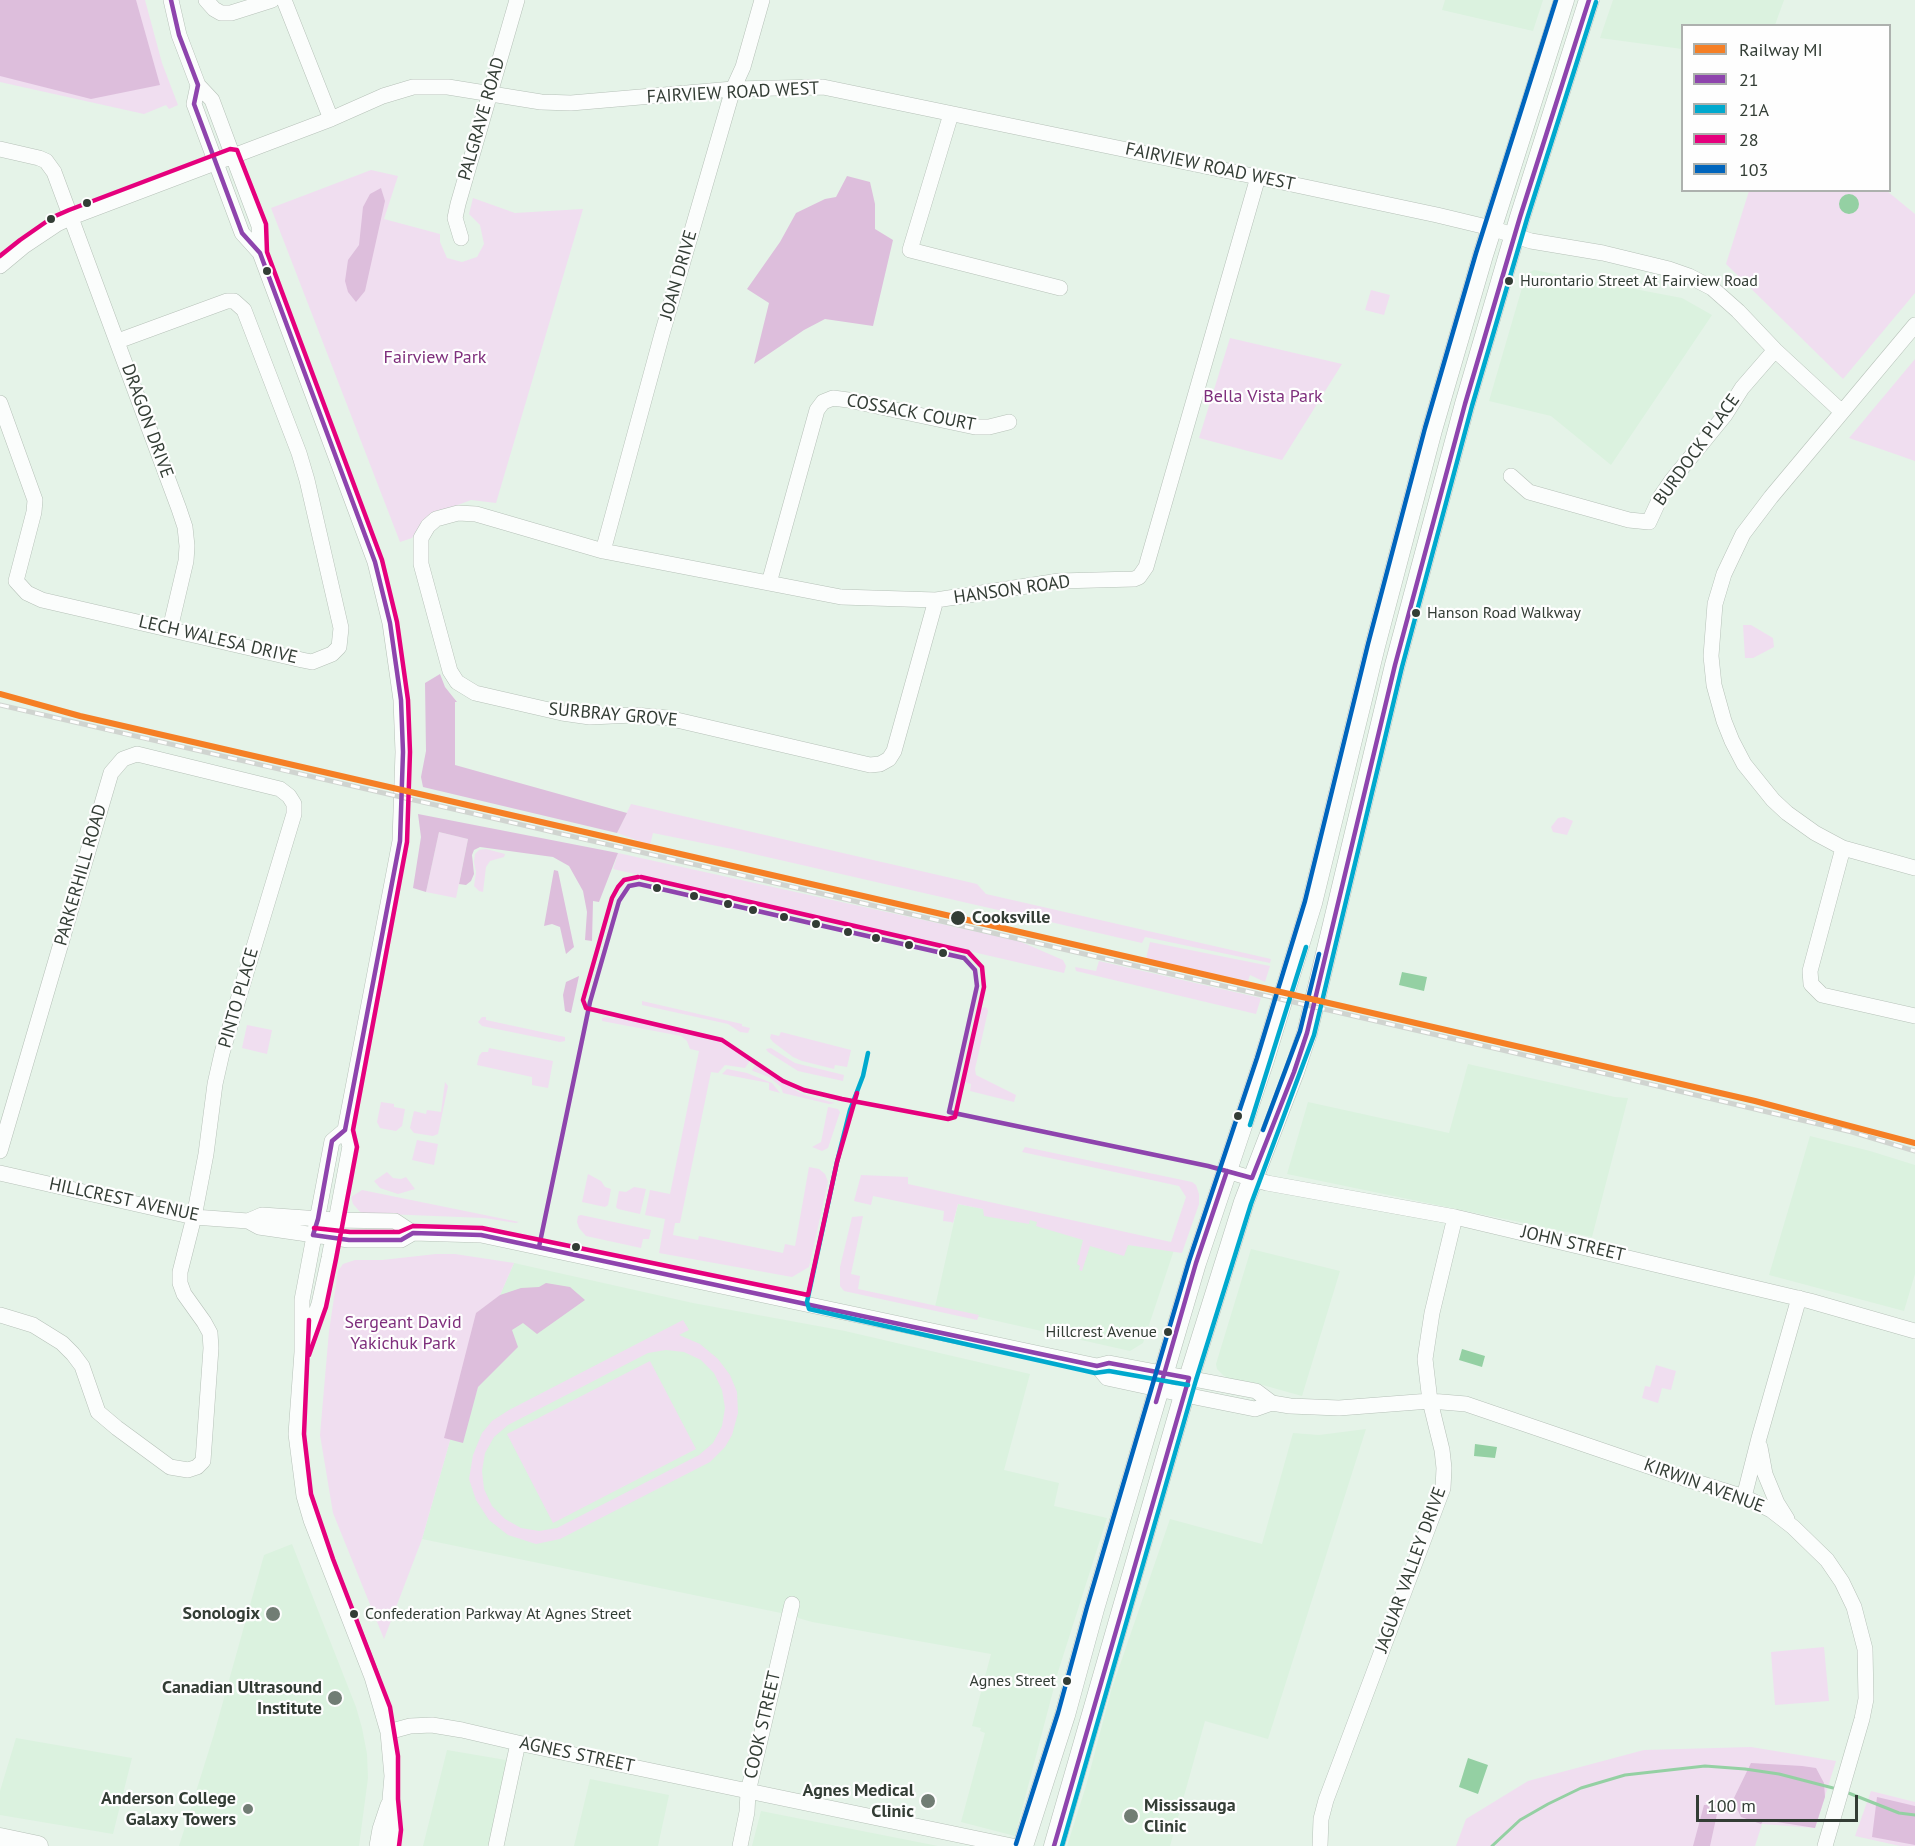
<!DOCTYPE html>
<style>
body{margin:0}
#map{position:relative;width:1915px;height:1846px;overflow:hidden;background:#e5f3e8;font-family:"PT Sans",sans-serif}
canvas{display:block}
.legend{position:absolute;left:1681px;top:24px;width:210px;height:168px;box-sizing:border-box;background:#fefefe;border:2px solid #adb1ae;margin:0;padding:8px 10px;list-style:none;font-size:18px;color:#333d35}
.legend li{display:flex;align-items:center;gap:12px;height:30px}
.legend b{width:30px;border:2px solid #adb1ae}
.scale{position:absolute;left:1696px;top:1795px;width:162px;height:27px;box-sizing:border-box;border:3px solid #333d35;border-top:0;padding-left:8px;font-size:18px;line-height:21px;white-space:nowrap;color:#333d35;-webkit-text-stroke:4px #fefefe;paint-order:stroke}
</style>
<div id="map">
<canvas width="1915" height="1846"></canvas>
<ul class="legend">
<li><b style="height:8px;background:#f57f25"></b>Railway MI</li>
<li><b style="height:8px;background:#8e44ad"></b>21</li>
<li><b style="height:8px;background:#00a9ce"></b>21A</li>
<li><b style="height:8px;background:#e5007d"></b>28</li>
<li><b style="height:8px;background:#0065bd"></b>103</li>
</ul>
<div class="scale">100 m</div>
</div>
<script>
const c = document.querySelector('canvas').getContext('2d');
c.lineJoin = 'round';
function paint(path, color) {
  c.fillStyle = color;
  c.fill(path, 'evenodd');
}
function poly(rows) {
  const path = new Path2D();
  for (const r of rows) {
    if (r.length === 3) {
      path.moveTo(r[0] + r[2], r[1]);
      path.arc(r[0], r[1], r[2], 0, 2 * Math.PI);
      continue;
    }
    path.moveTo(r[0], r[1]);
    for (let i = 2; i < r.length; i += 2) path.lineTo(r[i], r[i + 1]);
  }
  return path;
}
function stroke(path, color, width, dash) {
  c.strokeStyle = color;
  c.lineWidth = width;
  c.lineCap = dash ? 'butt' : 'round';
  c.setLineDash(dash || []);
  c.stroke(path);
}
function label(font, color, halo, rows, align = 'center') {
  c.font = font + ' "PT Sans",sans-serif';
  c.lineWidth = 4.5;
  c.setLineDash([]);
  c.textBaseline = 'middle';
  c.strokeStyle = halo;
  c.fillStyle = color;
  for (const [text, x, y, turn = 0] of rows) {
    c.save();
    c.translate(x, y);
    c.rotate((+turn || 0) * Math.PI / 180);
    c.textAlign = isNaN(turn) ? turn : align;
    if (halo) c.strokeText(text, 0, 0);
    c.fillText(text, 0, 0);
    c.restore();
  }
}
paint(poly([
 [1445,0,1543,0,1533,31,1442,10],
 [1613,0,1784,0,1775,25,1682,26,1682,49,1600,38],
 [1534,270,1682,298,1712,315,1611,465,1551,416,1489,401,1526,274],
 [1468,1064,1615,1097,1628,1098,1592,1237,1287,1174,1308,1102,1449,1133],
 [1810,1136,1870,1151,1915,1165,1915,1274,1904,1311,1769,1275],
 [958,1204,1175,1247,1143,1343,1130,1351,935,1307],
 [1251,1249,1340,1271,1302,1396,1259,1384,1230,1379,1224,1376,1217,1369,1216,1364],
 [514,1263,693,1303,845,1331,1030,1374,1004,1470,1059,1483,1054,1506,1107,1518,1058,1672,1015,1836,961,1822,985,1733,980,1731,981,1728,972,1726,991,1654,812,1622,781,1613,422,1539,475,1352],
 [1366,1429,1268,1739,1205,1721,1170,1846,1067,1846,1086,1786,1111,1691,1170,1519,1262,1544,1293,1433,1319,1435],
 [292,1544,356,1707,362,1728,367,1754,368,1778,359,1846,179,1846,214,1734,264,1555],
 [16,1738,132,1758,113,1834,0,1815,0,1791],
 [447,1750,506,1760,510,1764,491,1846,423,1846],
 [590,1779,669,1795,658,1846,574,1846],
 [761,1811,938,1846,752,1846]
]), '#dbf2df');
paint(poly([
 [0,0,145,0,162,63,178,105,169,109,166,105,144,114,0,82],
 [371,170,398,176,384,219,440,234,440,242,447,258,462,262,477,257,484,244,480,225,469,214,473,198,515,213,583,209,496,503,471,500,426,517,412,538,400,542,271,208],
 [1749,191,1887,191,1915,214,1915,293,1843,379,1726,264],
 [1371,290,1390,295,1384,315,1365,310],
 [1230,338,1342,364,1282,460,1199,438],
 [1915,359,1915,461,1849,438],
 [1743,625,1751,625,1773,638,1774,647,1753,658,1745,658],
 [631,804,977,884,986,894,1271,959,1270,963,1145,937,1142,943,732,849,653,833,650,845,617,833],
 [1564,817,1573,821,1567,835,1553,832,1551,827,1558,818],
 [439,832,468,839,456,898,426,892],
 [486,849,505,854,504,857,490,861,486,867,483,892,479,891,474,886,476,872,474,862,475,854,479,850],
 [618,853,1019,941,1063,960,1066,966,1064,973,613,869],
 [1150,942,1270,966,1265,982,1250,975,1248,981,1146,959],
 [1099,961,1261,998,1256,1014,1076,971,1075,967,1096,971],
 [642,1001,742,1024,742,1026,750,1028,748,1033,740,1032,728,1024,642,1005],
 [984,1007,987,1008,988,1011,975,1069,976,1075,1016,1095,1014,1102,970,1091,971,1084,964,1082,981,1009],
 [482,1017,486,1017,486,1020,565,1037,565,1041,560,1042,482,1026,478,1022],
 [606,1017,614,1019,615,1017,661,1026,724,1041,751,1059,745,1068,725,1065,718,1073,711,1072,680,1223,675,1223,673,1235,698,1240,699,1236,783,1253,785,1244,795,1246,809,1167,819,1169,825,1174,828,1182,809,1267,792,1277,659,1253,665,1219,645,1215,650,1190,670,1194,699,1051,690,1049,687,1041,681,1036,602,1021,602,1018],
 [247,1025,272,1030,267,1054,242,1048],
 [781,1032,851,1050,847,1067,835,1065,834,1069,802,1061,793,1057,773,1042,770,1038,771,1034,779,1036],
 [489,1048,553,1061,548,1088,532,1085,532,1077,477,1065,479,1056,482,1052,488,1052],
 [771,1048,795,1063,844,1075,843,1081,798,1071,768,1052,766,1049],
 [756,1063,795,1090,805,1095,835,1103,829,1104,783,1093,781,1087,769,1077,753,1071,752,1070],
 [727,1069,747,1073,772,1083,780,1093,769,1090,769,1083,722,1074],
 [445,1082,448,1086,438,1134,433,1136,414,1133,410,1128,414,1111,426,1114,427,1110,441,1112],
 [381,1102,394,1104,394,1107,405,1109,402,1126,396,1131,380,1128,377,1122],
 [828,1107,838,1109,840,1112,828,1148,822,1151,812,1147,821,1142],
 [417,1140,438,1144,434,1165,412,1160],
 [1025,1147,1192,1182,1196,1185,1199,1194,1199,1204,1182,1253,1128,1245,1124,1256,1090,1246,1082,1271,1079,1270,1080,1266,1077,1264,1083,1240,1036,1226,1037,1222,1030,1220,1029,1224,984,1216,983,1209,958,1204,953,1223,951,1222,943,1221,944,1211,873,1196,871,1205,854,1201,861,1175,908,1177,908,1184,1171,1242,1186,1197,1179,1186,1022,1152],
 [387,1172,393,1178,401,1179,406,1177,415,1189,398,1194,380,1188,374,1181],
 [588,1174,601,1181,605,1187,611,1189,608,1205,605,1207,582,1202],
 [634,1187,646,1189,640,1214,618,1209,616,1207,619,1191,626,1192],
 [362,1190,519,1222,516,1223,484,1218,361,1213,353,1204,351,1197],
 [581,1215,651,1230,649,1239,643,1239,641,1248,586,1236,579,1228,577,1222,578,1216],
 [863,1216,851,1274,860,1276,858,1289,979,1315,977,1320,844,1291,840,1286,840,1267,852,1217],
 [436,1254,455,1254,514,1263,475,1353,422,1539,384,1639,333,1513,320,1435,329,1331,338,1271,343,1264,355,1260,382,1260],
 [683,1320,689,1330,679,1335,700,1344,718,1359,730,1375,737,1392,738,1413,732,1435,725,1447,710,1462,560,1539,536,1544,508,1535,489,1520,476,1500,469,1479,473,1455,482,1433,492,1421,509,1410],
 [666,1350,684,1352,701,1360,714,1373,722,1390,725,1408,722,1426,713,1443,699,1455,557,1528,539,1531,521,1528,505,1519,492,1506,484,1489,482,1471,485,1453,494,1437,508,1425,648,1353],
 [650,1361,696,1449,553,1523,507,1434],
 [1656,1365,1676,1371,1671,1390,1662,1388,1658,1403,1642,1398,1645,1386,1650,1387],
 [1824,1647,1829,1701,1775,1705,1771,1652],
 [1751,1747,1836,1761,1815,1828,1762,1824,1755,1846,1456,1846,1466,1819,1528,1781,1644,1750],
 [1871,1791,1915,1802,1915,1846,1900,1846,1855,1836]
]), '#f0def0');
paint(poly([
 [0,0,136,0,160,85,91,99,0,76],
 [847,176,870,182,875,204,875,229,893,240,873,326,825,319,804,330,754,364,769,303,747,289,780,242,796,213,825,199,836,197],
 [381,188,385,201,365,291,356,302,348,292,345,281,348,260,359,245,363,207,370,194],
 [440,674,445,687,457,702,455,702,455,765,627,813,617,833,423,787,421,777,426,751,425,683],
 [418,814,618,853,599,902,593,901,592,941,585,940,587,912,583,891,569,866,553,857,480,847,474,850,472,855,474,874,471,881,466,885,459,884,468,839,439,832,426,892,413,888,421,837],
 [554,870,558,871,574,947,566,954,560,927,552,924,544,926],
 [579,976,571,1013,565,1011,563,995,566,982],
 [546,1283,570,1287,585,1300,537,1334,523,1323,512,1330,518,1347,478,1387,463,1443,444,1438,476,1313,500,1295,521,1288,539,1287],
 [1751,1763,1802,1766,1816,1768,1824,1783,1825,1797,1815,1828,1764,1820,1761,1824,1741,1817,1733,1800],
 [1877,1797,1915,1806,1915,1845,1872,1837],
 [1704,1805,1719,1805,1710,1846,1693,1846]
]), '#ddbedc');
paint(poly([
 [1849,204,10],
 [1402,972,1427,977,1424,991,1399,985],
 [1462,1349,1485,1356,1482,1367,1459,1360],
 [1475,1444,1497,1447,1495,1458,1474,1456],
 [1468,1758,1488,1765,1478,1794,1459,1787]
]), '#94d0a3');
stroke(poly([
 [1846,1792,1899,1813,1915,1815],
 [1492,1846,1520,1820,1548,1804,1581,1788,1625,1775,1705,1766,1745,1769,1779,1774,1837,1789]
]), '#94d0a3', 3);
const minor = poly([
 [171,0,179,35,198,85,212,100,259,226,260,253,375,562,390,623,401,700,403,752,400,841,345,1130,350,1146,329,1258,319,1304,302,1352],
 [206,0,214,9,221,13,231,13,272,0],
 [284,0,331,119],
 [198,85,194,104,242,233,260,253],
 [951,114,910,250,1060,288],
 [0,149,39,158,46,161,54,172,179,509,185,527,187,546,186,561,170,629],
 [461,238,455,218,458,204,517,0],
 [0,266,24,246,57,224,72,217,331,119,383,96,413,87,448,87,541,102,571,103,733,89,823,87,1277,181,1437,215,1491,228,1531,241,1603,253,1669,269,1689,276,1712,288,1738,311,1775,350,1842,412],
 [1915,325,1771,497,1743,534,1724,574,1715,604,1711,656,1714,685,1724,721,1732,741,1744,764,1773,800,1787,813,1815,833,1843,848,1915,868],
 [0,403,35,500,34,512,16,581,27,593,42,600,302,660,312,662,332,654,339,647,341,628,307,480,299,453,244,310,234,301,227,301,118,341],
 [1511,476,1529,492,1629,520,1649,522,1661,496,1672,480,1725,415,1742,388,1775,350],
 [603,551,662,334,733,89,743,67,762,0],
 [769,583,817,410,823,402,833,398,848,400,975,427,989,427,1009,422],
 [936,600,894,751,889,759,880,764,870,765,668,718,634,715,590,717,562,713,475,693,457,682,450,671,421,564,421,538,428,526,436,519,458,513,476,514,603,551,841,597,936,600,1059,581,1134,579,1139,577,1146,567,1258,177],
 [1843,848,1810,971,1811,984,1822,995,1915,1016],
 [345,1130,332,1141,302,1300,302,1352,296,1434,304,1496,311,1520,372,1677,388,1732,392,1776,390,1799,394,1830,391,1846],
 [0,1151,111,773,123,759,137,754,280,789,289,796,294,804,294,814,222,1053,215,1084,206,1154,194,1217,180,1272,180,1283,184,1294,204,1322,210,1333,211,1348,203,1461,197,1467,188,1470,170,1467,117,1428,98,1412,82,1366,73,1354,62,1343,33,1325,0,1315],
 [1227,1171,1267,1183,1455,1217,1810,1301,1915,1331],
 [0,1173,194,1217,248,1221,259,1227,349,1240,401,1240,413,1233,481,1235,1097,1366,1109,1363,1256,1391,1272,1403,1290,1406,1339,1408,1430,1401,1466,1404,1683,1478,1744,1497,1771,1510,1793,1527,1827,1560,1842,1582,1854,1607,1865,1649,1866,1699,1862,1719,1825,1846],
 [248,1221,262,1215,335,1220,395,1221,413,1233],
 [1097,1366,1107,1378,1200,1398,1255,1409,1272,1403],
 [1760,1447,1765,1474,1777,1503,1787,1519],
 [1744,1497,1759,1438,1799,1298],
 [388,1732,410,1726,432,1725,462,1730,518,1743,1012,1846],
 [377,1846,380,1829,388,1805],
 [496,1846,518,1743],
 [740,1846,747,1812,748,1792,792,1604],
 [1320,1846,1321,1819,1326,1800,1443,1488,1444,1468,1442,1450,1430,1401,1425,1359,1432,1313,1455,1217]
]);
const major = poly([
 [0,1838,38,1846],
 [1023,1846,1065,1715,1094,1609,1196,1263,1264,1060,1312,903,1375,646,1432,430,1483,255,1564,0],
 [1054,1846,1189,1378,1244,1202,1294,1072,1307,1033,1395,665,1465,404,1520,217,1589,0]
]);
stroke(minor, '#b6c1b8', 16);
stroke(major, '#b6c1b8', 21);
stroke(minor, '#fbfdfc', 15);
stroke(major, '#fbfdfc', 20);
const rail = poly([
 [0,705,1611,1075,1852,1132,1915,1151]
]);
stroke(rail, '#d0d4d0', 5);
stroke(rail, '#fefefe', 3, [9]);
stroke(poly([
 [171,0,179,35,198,85,194,104,242,233,260,253,375,562,390,623,401,700,403,752,400,841,345,1130,332,1141,318,1219,313,1235,349,1240,401,1240,413,1233,481,1235,1097,1366,1109,1363,1189,1378,1054,1846],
 [539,1247,590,1002,619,901,629,886,639,884,964,958,975,970,977,986,949,1112,1208,1166,1252,1178,1294,1072,1307,1033,1395,665,1465,404,1520,217,1589,0],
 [1156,1402,1196,1263,1227,1171]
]), '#8e44ad', 4.5);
stroke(poly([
 [868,1053,863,1076,850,1110,837,1162,807,1302,809,1309,1095,1373,1109,1371,1188,1385],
 [1250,1125,1306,947],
 [1062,1846,1196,1380,1251,1204,1314,1035,1402,667,1472,406,1527,219,1596,2]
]), '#00a9ce', 4.5);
stroke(poly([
 [0,256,20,240,53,217,69,210,230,149,237,150,266,224,267,252,382,560,397,622,408,700,410,752,407,842,353,1130,357,1147,336,1259,326,1307,309,1355],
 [638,877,624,880,618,887,612,898,583,1000,586,1008,722,1040,783,1081,804,1090,842,1099,948,1119,955,1117,984,987,982,967,968,952,641,877],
 [314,1228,350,1232,399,1232,413,1226,482,1228,808,1295,837,1162,857,1093],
 [309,1320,304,1434,311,1494,333,1559,390,1707,398,1756,398,1799,401,1830,399,1846]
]), '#e5007d', 4.5);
stroke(poly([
 [1263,1130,1300,1031,1319,954],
 [1016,1844,1058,1713,1087,1607,1189,1261,1257,1058,1305,901,1368,644,1425,428,1476,253,1556,0]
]), '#0065bd', 4.5);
stroke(poly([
 [0,694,80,716,1755,1101,1915,1143]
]), '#f57f25', 6);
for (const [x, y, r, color] of [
 [87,203,5,"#333d35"],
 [51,219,5,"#333d35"],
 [267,271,5,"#333d35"],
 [1509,281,5,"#333d35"],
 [1416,613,5,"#333d35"],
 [657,888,5,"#333d35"],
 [694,896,5,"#333d35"],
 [728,904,5,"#333d35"],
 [753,910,5,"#333d35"],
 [784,917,5,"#333d35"],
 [958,918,8,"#333d35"],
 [816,924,5,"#333d35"],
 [848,932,5,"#333d35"],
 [876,938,5,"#333d35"],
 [909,945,5,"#333d35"],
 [943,953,5,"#333d35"],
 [1238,1116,5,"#333d35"],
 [576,1247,5,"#333d35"],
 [1168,1332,5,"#333d35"],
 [273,1614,8,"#717d74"],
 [354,1614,5,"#333d35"],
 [1067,1681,5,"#333d35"],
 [335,1698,8,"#717d74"],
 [928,1801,8,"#717d74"],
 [248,1809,6,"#717d74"],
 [1131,1816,8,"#717d74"]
]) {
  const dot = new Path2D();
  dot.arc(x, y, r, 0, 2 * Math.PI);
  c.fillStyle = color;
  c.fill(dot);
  stroke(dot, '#fefefe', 2);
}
label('16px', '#333d35', '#fefefe', [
 ["Hurontario Street At Fairview Road",1520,281],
 ["Hanson Road Walkway",1427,613],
 ["Hillcrest Avenue",1157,1332,"right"],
 ["Confederation Parkway At Agnes Street",365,1614],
 ["Agnes Street",1056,1681,"right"]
], 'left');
label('18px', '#333d35', '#fefefe', [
 ["FAIRVIEW ROAD WEST",733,93,-3],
 ["PALGRAVE ROAD",482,119,-74],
 ["FAIRVIEW ROAD WEST",1210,167,12],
 ["JOAN DRIVE",679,275,-74],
 ["COSSACK COURT",911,413,11],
 ["DRAGON DRIVE",147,421,70],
 ["BURDOCK PLACE",1697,450,-54],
 ["HANSON ROAD",1012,590,-8],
 ["LECH WALESA DRIVE",218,640,13],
 ["SURBRAY GROVE",613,715,5],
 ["PARKERHILL ROAD",81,875,-74],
 ["PINTO PLACE",239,998,-74],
 ["HILLCREST AVENUE",124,1200,12],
 ["JOHN STREET",1573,1244,13],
 ["KIRWIN AVENUE",1704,1486,20],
 ["JAGUAR VALLEY DRIVE",1411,1570,-70],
 ["COOK STREET",763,1725,-77],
 ["AGNES STREET",577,1755,12]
]);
label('18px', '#7e2e7c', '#fefefe', [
 ["Fairview Park",435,358],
 ["Bella Vista Park",1263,397],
 ["Sergeant David",403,1323],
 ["Yakichuk Park",403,1344]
]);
label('bold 18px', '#333d35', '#fefefe', [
 ["Cooksville",972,918]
], 'left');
label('bold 18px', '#333d35', '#fefefe', [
 ["Sonologix",260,1614],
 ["Canadian Ultrasound",322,1688],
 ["Institute",322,1709],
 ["Agnes Medical",914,1791],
 ["Clinic",914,1812],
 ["Anderson College",236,1799],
 ["Galaxy Towers",236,1820],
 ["Mississauga",1144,1806,"left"],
 ["Clinic",1144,1827,"left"]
], 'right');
</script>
